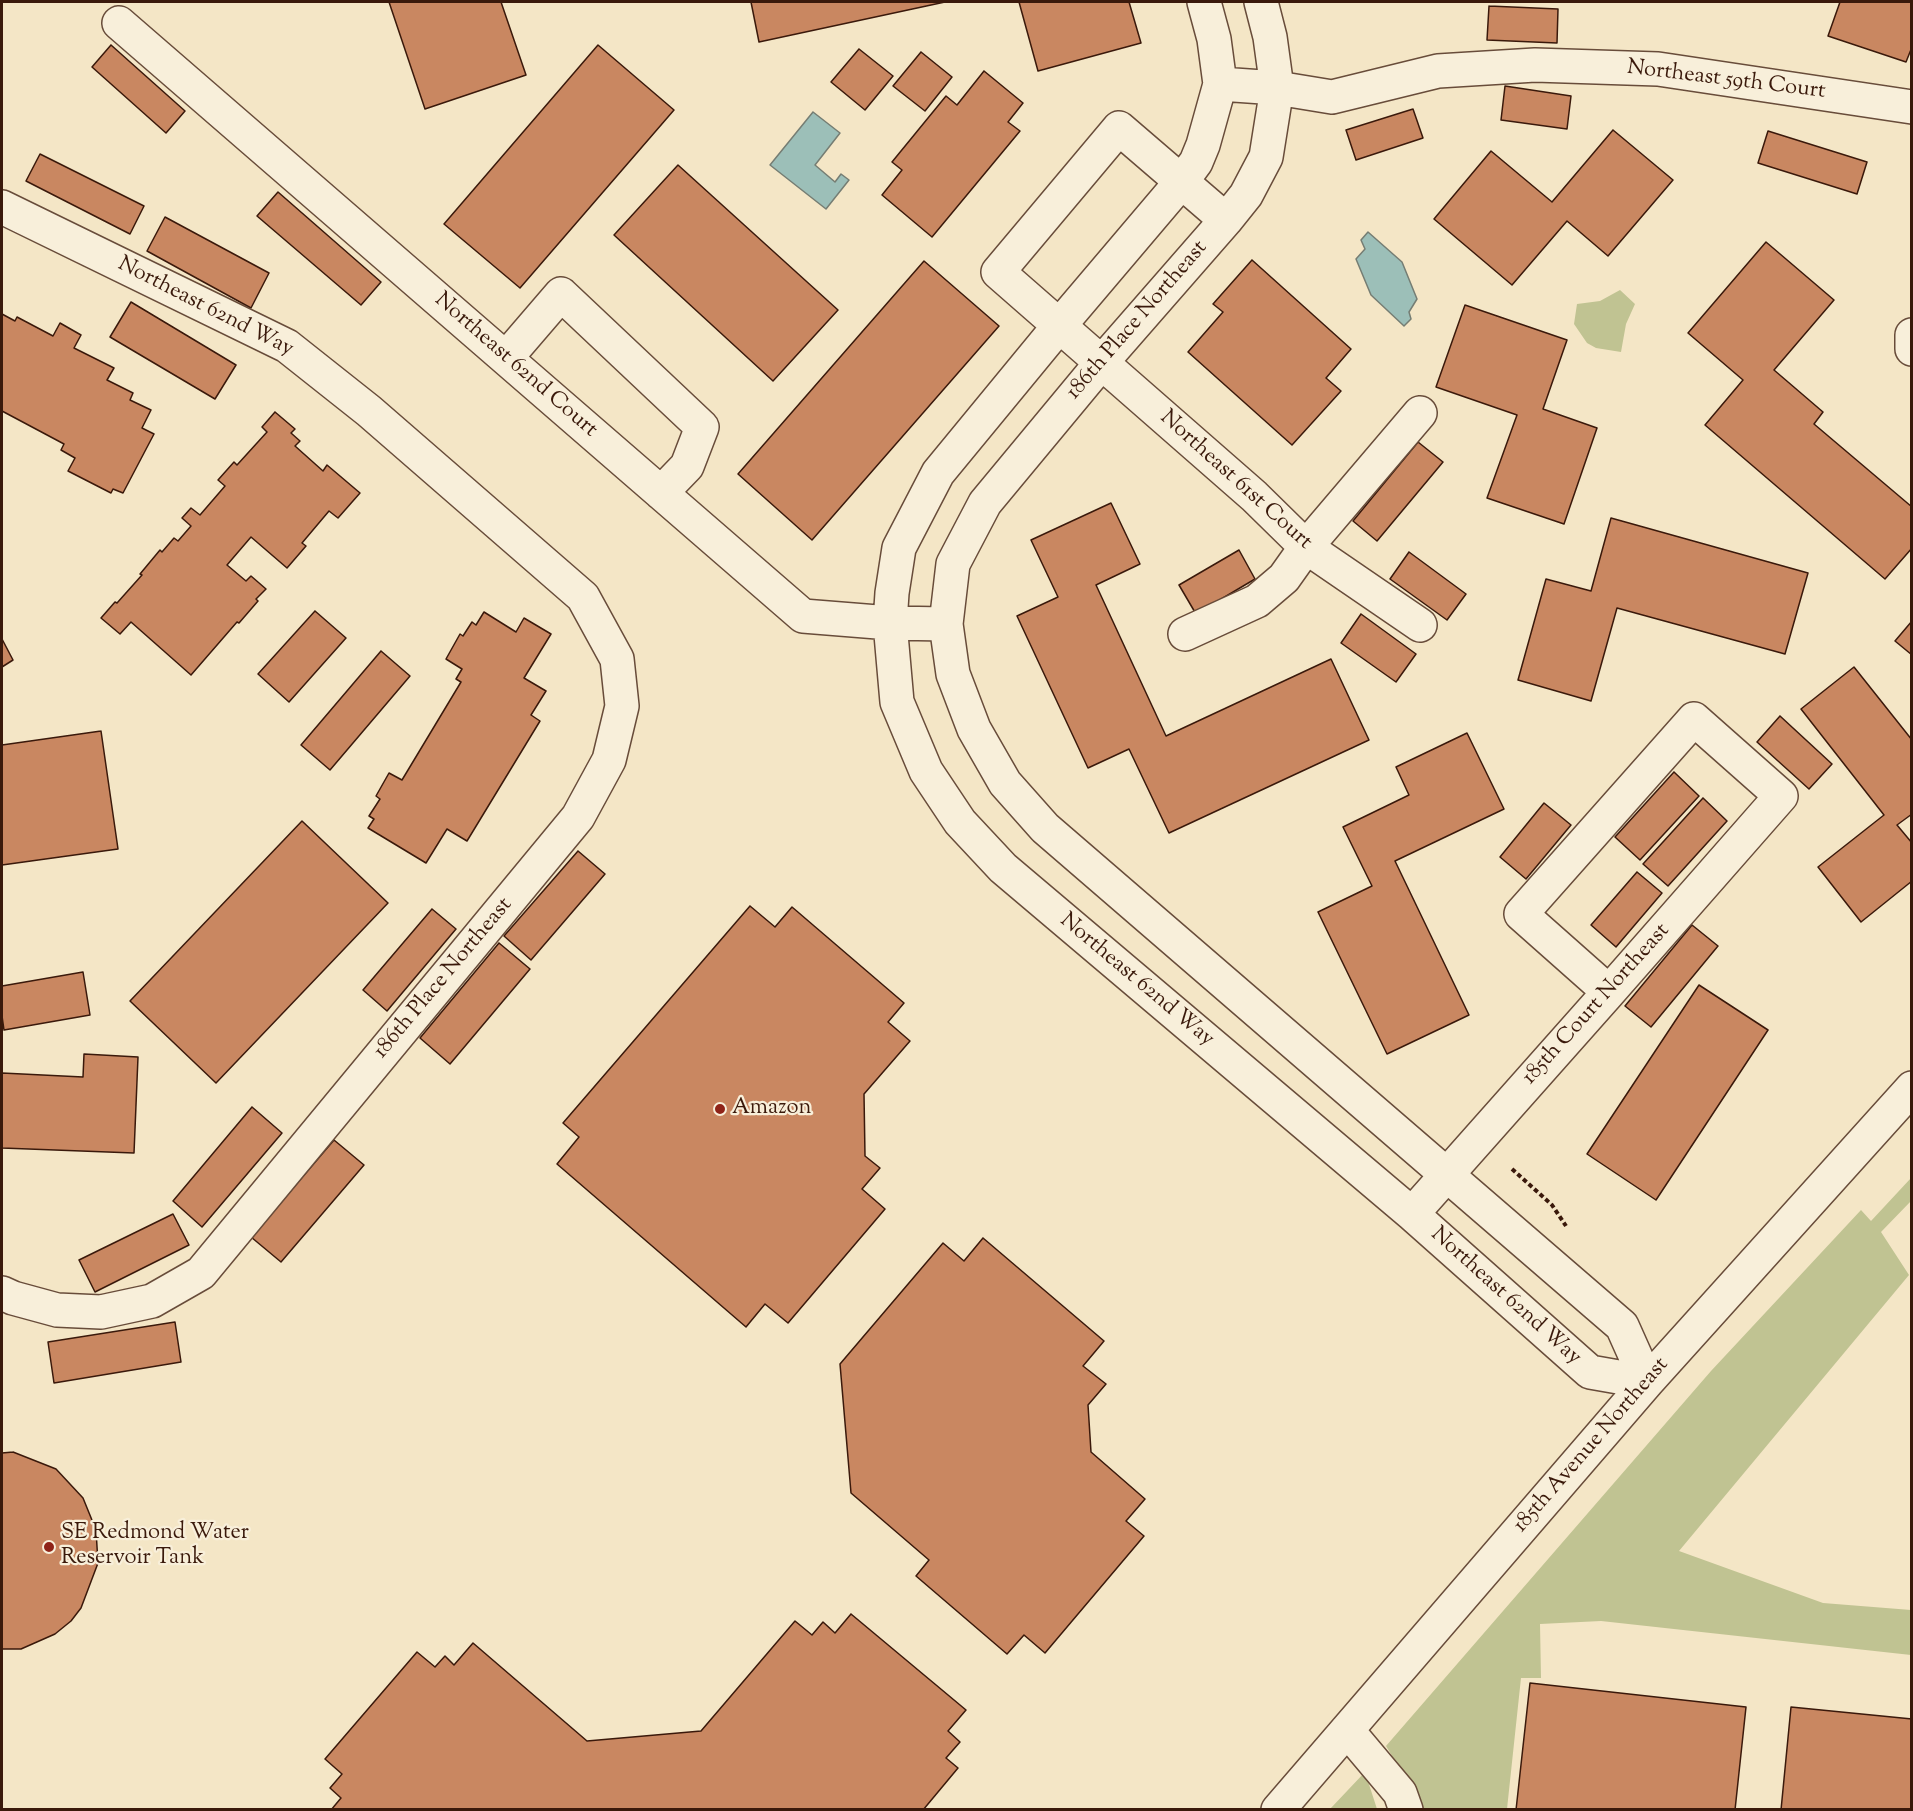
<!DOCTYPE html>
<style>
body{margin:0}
#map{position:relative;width:1913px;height:1811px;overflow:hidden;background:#f4e6c6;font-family:"Sorts Mill Goudy",serif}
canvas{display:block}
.frame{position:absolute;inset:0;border:3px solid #3a190b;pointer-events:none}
</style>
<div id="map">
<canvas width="1913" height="1811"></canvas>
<div class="frame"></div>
</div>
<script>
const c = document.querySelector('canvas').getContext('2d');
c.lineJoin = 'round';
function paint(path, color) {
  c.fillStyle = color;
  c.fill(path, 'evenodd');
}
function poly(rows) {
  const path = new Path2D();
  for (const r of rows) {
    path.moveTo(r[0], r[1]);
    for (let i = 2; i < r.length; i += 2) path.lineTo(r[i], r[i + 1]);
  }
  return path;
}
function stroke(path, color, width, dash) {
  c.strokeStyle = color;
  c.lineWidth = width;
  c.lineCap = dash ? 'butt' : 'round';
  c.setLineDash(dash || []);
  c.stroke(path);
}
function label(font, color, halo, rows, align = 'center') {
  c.font = font + ' "Sorts Mill Goudy",serif';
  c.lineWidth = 4.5;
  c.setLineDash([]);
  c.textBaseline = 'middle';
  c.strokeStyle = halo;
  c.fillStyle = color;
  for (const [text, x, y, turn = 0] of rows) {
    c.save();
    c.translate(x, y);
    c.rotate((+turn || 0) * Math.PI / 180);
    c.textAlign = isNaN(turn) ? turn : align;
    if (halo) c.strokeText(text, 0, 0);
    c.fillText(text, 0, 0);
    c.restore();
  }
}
paint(poly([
 [1620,290,1635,304,1626,324,1621,352,1596,348,1587,343,1574,324,1577,304,1600,301],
 [1911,1178,1911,1201,1881,1232,1909,1275,1679,1551,1823,1603,1911,1610,1911,1655,1601,1621,1540,1624,1541,1678,1521,1678,1507,1809,1421,1809,1411,1787,1386,1746,1711,1371,1861,1210,1871,1221],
 [1365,1772,1377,1809,1330,1809]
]), '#c0c392');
const water = poly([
 [813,112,840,133,815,165,835,182,841,174,849,180,826,209,770,165,813,112],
 [1368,232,1402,262,1417,299,1409,312,1411,319,1404,326,1371,295,1356,259,1365,249,1361,240,1368,232]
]);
paint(water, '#9cbfb8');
stroke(water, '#757d73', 1.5);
const building = poly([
 [389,2,501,2,526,75,425,109,389,2],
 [751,2,945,2,759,42,751,2],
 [1019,2,1129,2,1141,43,1038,71,1019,2],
 [1840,2,1912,2,1912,47,1906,62,1828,36,1840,2],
 [1489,6,1558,9,1557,43,1487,40,1489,6],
 [111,45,185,111,166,133,92,67,111,45],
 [598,45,674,110,520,288,444,224,598,45],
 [859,49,893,76,865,110,831,82,859,49],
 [921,52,952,77,925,111,893,86,921,52],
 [984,71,1023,103,1008,122,1020,131,932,237,882,195,902,170,892,162,946,96,957,105,984,71],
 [1505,86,1571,96,1567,129,1501,120,1505,86],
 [1413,109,1423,138,1356,160,1346,130,1413,109],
 [1613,130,1673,180,1608,256,1567,221,1512,285,1434,219,1491,151,1552,202,1613,130],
 [1768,131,1867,162,1857,194,1758,163,1768,131],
 [40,154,144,206,130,234,26,181,40,154],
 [678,165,838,310,773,381,614,235,678,165],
 [278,192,381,282,361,305,257,216,278,192],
 [165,217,269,273,251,308,147,251,165,217],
 [1766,242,1834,300,1774,370,1823,412,1814,424,1912,507,1912,548,1885,579,1705,425,1743,380,1688,333,1766,242],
 [1252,260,1351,349,1326,378,1341,391,1292,445,1188,352,1223,312,1213,304,1252,260],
 [924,261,999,326,812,540,738,474,924,261],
 [131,302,236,365,215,399,110,337,131,302],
 [1465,305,1567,340,1543,409,1597,428,1564,524,1487,498,1517,415,1436,387,1465,305],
 [2,314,15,321,17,317,53,336,60,323,81,335,74,348,114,368,107,380,133,393,130,400,151,410,142,428,154,434,123,493,113,489,111,493,68,471,75,458,61,450,64,444,2,411,2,314],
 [275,412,295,429,291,433,300,441,295,446,323,471,327,465,360,493,338,518,329,511,302,543,306,546,287,568,251,537,227,565,246,581,251,576,266,589,256,599,258,601,239,623,237,622,191,675,131,622,120,634,101,618,115,602,117,603,142,575,140,574,160,550,162,552,174,538,178,541,191,526,182,518,191,508,200,515,225,486,218,480,234,462,237,465,267,432,262,427,275,412],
 [1418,442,1443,462,1377,541,1353,521,1418,442],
 [1111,503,1140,564,1096,585,1166,736,1331,659,1369,740,1169,833,1129,749,1088,768,1017,616,1058,597,1031,540,1111,503],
 [1611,518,1808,573,1785,654,1617,608,1591,701,1518,680,1546,579,1591,591,1611,518],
 [1239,550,1255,579,1196,614,1179,585,1239,550],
 [1409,552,1466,594,1447,620,1390,579,1409,552],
 [315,611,346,638,289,702,258,674,315,611],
 [484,612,516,632,524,618,551,634,524,678,546,691,531,715,540,721,467,841,447,829,426,863,368,828,374,819,369,816,380,799,376,796,389,773,402,780,461,682,456,679,462,669,446,659,460,634,463,636,472,622,476,625,484,612],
 [1361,614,1416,654,1396,682,1341,643,1361,614],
 [1912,621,1912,655,1895,641,1912,621],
 [2,639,13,660,2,667,2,639],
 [381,651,410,676,330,770,301,745,381,651],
 [1854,667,1912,740,1912,814,1897,825,1912,843,1912,881,1861,922,1818,867,1884,815,1801,709,1854,667],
 [1780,716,1832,764,1809,789,1757,742,1780,716],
 [101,731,118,849,2,865,2,745,101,731],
 [1467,733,1504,809,1395,861,1469,1015,1387,1054,1318,912,1372,886,1343,827,1409,795,1396,767,1467,733],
 [1674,772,1699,796,1640,860,1615,837,1674,772],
 [1703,798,1727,821,1668,886,1643,864,1703,798],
 [1544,803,1571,825,1526,879,1500,857,1544,803],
 [302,821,388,903,216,1083,130,1001,302,821],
 [578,851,605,874,531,960,504,936,578,851],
 [1637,872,1662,893,1616,947,1591,925,1637,872],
 [750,906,775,927,792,907,904,1003,888,1022,910,1041,864,1094,865,1156,880,1168,862,1189,885,1209,788,1323,765,1304,746,1327,557,1164,579,1137,563,1123,750,906],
 [432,909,456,929,387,1011,363,990,432,909],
 [1692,925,1718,946,1651,1027,1625,1006,1692,925],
 [499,943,530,969,450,1064,420,1038,499,943],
 [83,972,90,1015,4,1030,2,1016,2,986,83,972],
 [1699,985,1768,1030,1656,1200,1587,1154,1699,985],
 [84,1054,138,1057,134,1153,2,1148,2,1073,83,1077,84,1054],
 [252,1107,282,1133,202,1227,173,1201,252,1107],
 [334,1140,364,1165,281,1262,251,1237,334,1140],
 [173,1214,189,1245,95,1292,79,1260,173,1214],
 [983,1238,1104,1341,1083,1366,1106,1384,1088,1405,1091,1452,1145,1499,1126,1521,1144,1536,1045,1653,1024,1635,1007,1654,916,1576,929,1560,851,1493,840,1364,943,1243,964,1261,983,1238],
 [175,1322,181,1362,54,1383,48,1342,175,1322],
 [13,1452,56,1469,83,1498,96,1530,98,1563,81,1608,71,1621,55,1634,21,1649,2,1649,2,1453,13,1452],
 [851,1614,966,1710,948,1731,960,1742,946,1758,958,1768,923,1810,331,1810,341,1798,330,1788,342,1774,325,1759,417,1652,435,1667,445,1656,454,1665,473,1643,587,1741,701,1731,795,1621,812,1635,823,1622,835,1633,851,1614],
 [1530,1683,1746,1707,1735,1810,1516,1810,1530,1683],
 [1791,1707,1912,1719,1912,1810,1781,1810,1791,1707]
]);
paint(building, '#c98761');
stroke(building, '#3a190b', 1.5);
const minor = poly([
 [1204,2,1214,39,1220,84,1203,145,1196,162,1182,181,1059,326,938,473,899,548,892,593,890,623,897,702,926,771,960,822,1003,868,1412,1214,1590,1372,1647,1382],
 [1261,2,1270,37,1277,88,1266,157,1246,195,1226,220,1102,362,985,503,953,564,946,624,953,674,974,729,1005,783,1045,828,1622,1326,1647,1382],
 [119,23,803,616,890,623,946,624],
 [1220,84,1277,88,1332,97,1438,71,1535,65,1658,69,1912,107],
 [2,207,287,346,369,411,583,597,617,659,622,706,609,760,578,817,201,1273,152,1301,101,1312,57,1310,13,1298,2,1293],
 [1226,220,1119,128,998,272,1254,496,1306,547,1420,625],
 [1912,335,1912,349],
 [506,358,561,294,702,427,687,466,661,493],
 [1185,634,1257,601,1284,578,1306,547,1420,413],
 [1412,1214,1609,992,1781,796,1694,719,1521,914,1609,992],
 [1347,1730,1400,1793,1406,1810],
 [1278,1810,1647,1382,1912,1088]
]);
stroke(minor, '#684c3a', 36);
stroke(poly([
 [1512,1169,1552,1205,1566,1226]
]), '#3a190b', 4, [4.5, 3]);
stroke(minor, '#f8efda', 33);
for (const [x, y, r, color] of [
 [720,1109,6,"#8f2418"],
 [49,1547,6,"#8f2418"]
]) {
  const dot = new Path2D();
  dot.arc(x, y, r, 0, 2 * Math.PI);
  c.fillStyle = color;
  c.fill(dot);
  stroke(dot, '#f8efda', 2);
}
label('22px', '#3a190b', '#f8efda', [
 ["Northeast 59th Court",1726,81,7],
 ["Northeast 62nd Way",205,308,27],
 ["186th Place Northeast",1138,321,-49],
 ["Northeast 62nd Court",515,366,41],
 ["Northeast 61st Court",1235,481,42],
 ["186th Place Northeast",444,979,-50],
 ["Northeast 62nd Way",1136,981,40],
 ["185th Court Northeast",1597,1005,-48],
 ["Northeast 62nd Way",1505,1297,42],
 ["185th Avenue Northeast",1592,1446,-49]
]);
label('22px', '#3a190b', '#f8efda', [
 ["Amazon",732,1109],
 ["SE Redmond Water",61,1534],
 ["Reservoir Tank",61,1559]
], 'left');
</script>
